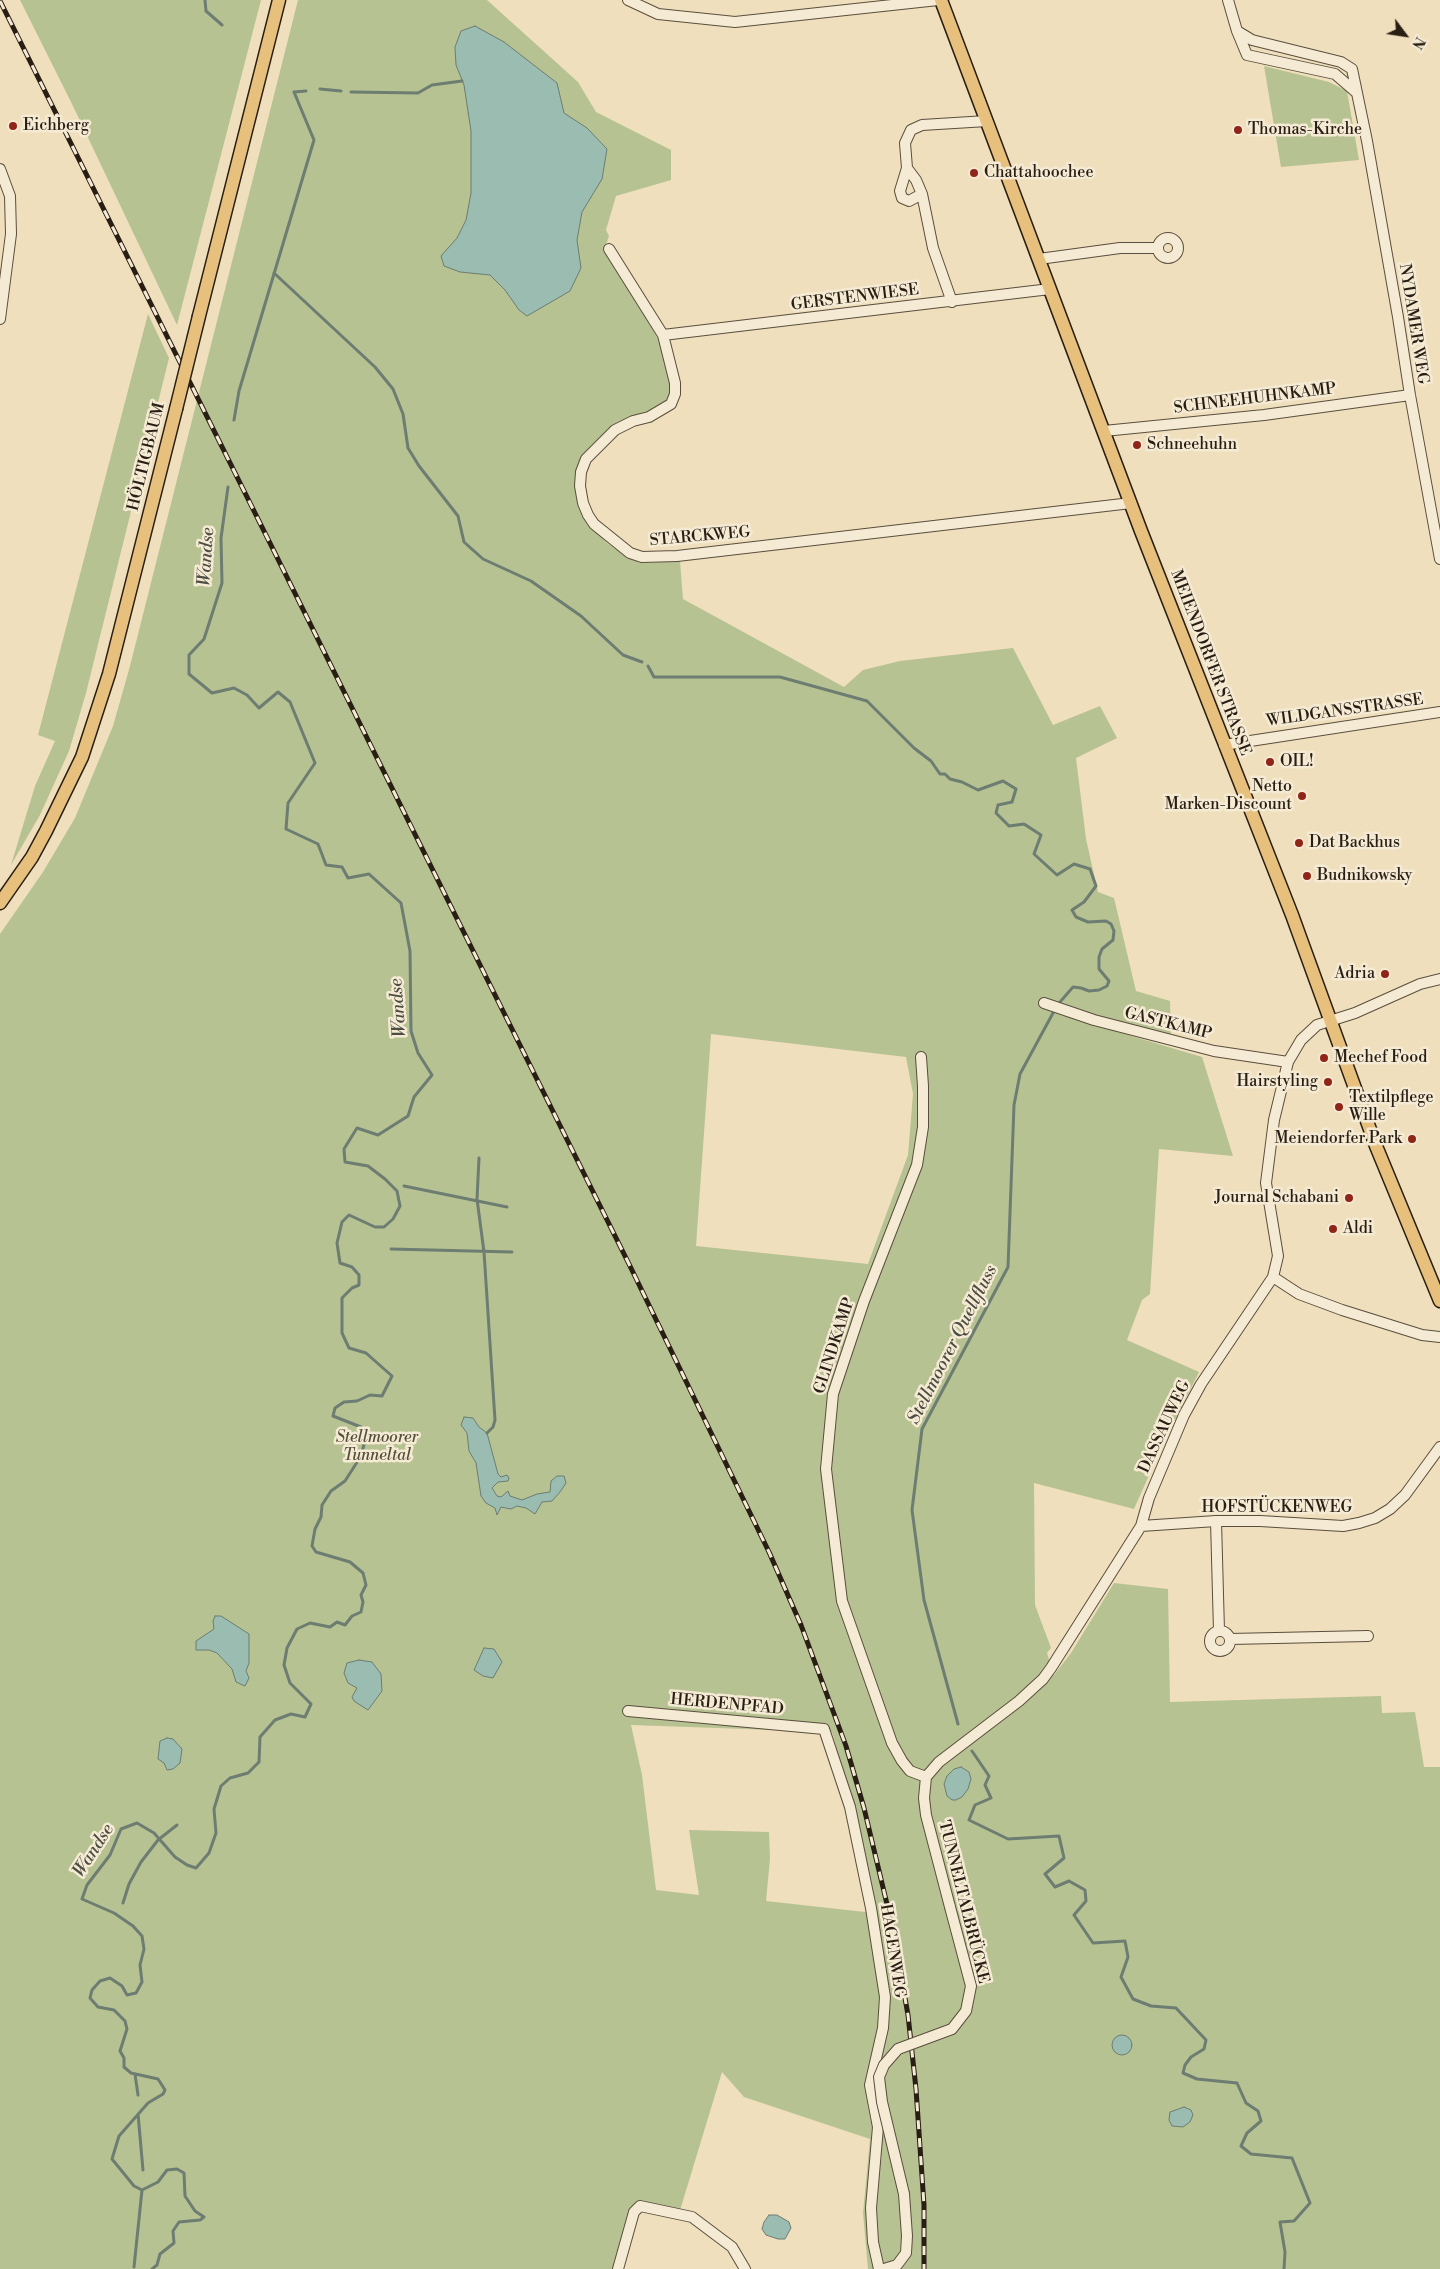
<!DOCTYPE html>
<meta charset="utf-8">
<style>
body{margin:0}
#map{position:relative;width:1440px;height:2269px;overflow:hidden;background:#efdfbc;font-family:"Libre Bodoni",serif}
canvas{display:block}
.north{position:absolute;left:1380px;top:10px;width:50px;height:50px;-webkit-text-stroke:4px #f5ead3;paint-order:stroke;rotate:121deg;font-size:14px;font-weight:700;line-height:20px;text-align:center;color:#291e14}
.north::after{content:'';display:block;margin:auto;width:18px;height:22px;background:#291e14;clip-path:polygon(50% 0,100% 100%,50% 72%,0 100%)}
</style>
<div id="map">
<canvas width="1440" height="2269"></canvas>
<div class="north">N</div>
</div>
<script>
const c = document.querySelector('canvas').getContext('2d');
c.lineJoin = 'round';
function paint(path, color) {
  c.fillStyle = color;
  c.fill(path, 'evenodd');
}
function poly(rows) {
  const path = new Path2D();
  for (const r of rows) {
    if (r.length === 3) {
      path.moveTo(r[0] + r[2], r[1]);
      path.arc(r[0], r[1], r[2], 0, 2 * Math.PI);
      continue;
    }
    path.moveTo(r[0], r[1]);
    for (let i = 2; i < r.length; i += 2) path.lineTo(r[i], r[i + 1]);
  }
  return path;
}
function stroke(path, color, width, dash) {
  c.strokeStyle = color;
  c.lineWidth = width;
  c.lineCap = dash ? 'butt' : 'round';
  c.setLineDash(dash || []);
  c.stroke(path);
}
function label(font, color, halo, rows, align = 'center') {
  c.font = font + ' "Libre Bodoni",serif';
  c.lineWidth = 5;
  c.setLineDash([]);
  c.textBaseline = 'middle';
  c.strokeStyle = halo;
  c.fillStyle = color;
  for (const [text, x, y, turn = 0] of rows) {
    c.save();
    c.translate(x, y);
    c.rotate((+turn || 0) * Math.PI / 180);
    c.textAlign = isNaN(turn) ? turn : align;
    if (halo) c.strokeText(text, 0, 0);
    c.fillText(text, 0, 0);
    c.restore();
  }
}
paint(poly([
 [20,0,261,0,177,325,73,106],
 [298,0,487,0,578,82,596,112,671,150,671,180,616,196,606,230,609,236,605,248,658,339,670,369,673,389,668,402,660,408,617,425,594,444,580,464,590,525,607,543,627,557,640,563,680,561,683,599,844,687,863,670,900,661,1013,648,1053,725,1100,706,1117,738,1076,758,1086,839,1098,892,1114,898,1136,991,1170,1001,1171,1034,1095,1016,1061,1005,1061,1015,1202,1057,1233,1156,1159,1149,1150,1294,1142,1300,1127,1340,1199,1372,1162,1446,1134,1509,1034,1483,1035,1605,1051,1648,1047,1653,1054,1675,1071,1653,1114,1583,1168,1589,1170,1702,1381,1696,1382,1713,1415,1712,1424,1767,1440,1767,1440,2269,868,2269,863,2213,870,2139,744,2097,722,2072,678,2217,640,2209,622,2269,0,2269,0,934,43,872,75,818,113,726,130,666],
 [711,1034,906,1057,913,1094,908,1155,868,1264,696,1246],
 [631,1725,832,1732,860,1832,876,1910,865,1912,766,1901,770,1859,769,1832,689,1830,699,1895,656,1890,642,1775],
 [1264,66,1329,82,1347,91,1359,160,1281,167],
 [148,314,169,358,86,693,69,751,40,815,11,865,35,786,55,741,38,735]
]), '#b7c292');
const water = poly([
 [475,26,504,42,557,83,564,113,587,128,607,149,602,179,582,212,577,240,581,268,570,291,527,316,519,310,505,290,490,275,460,272,444,266,441,256,457,238,466,220,471,193,471,131,464,85,456,65,455,47,461,31,475,26],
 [464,1417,473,1418,479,1427,487,1433,498,1474,501,1477,507,1475,509,1478,508,1481,498,1482,492,1488,497,1496,501,1497,508,1491,510,1496,522,1500,537,1494,550,1492,551,1481,557,1476,564,1476,566,1483,560,1492,552,1501,542,1502,535,1514,526,1508,517,1506,511,1509,501,1507,497,1515,495,1508,486,1503,481,1496,476,1463,469,1451,467,1433,461,1425,464,1417],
 [215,1616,221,1616,249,1634,249,1663,246,1671,249,1678,245,1686,236,1682,232,1669,217,1653,209,1650,196,1650,196,1641,214,1629,213,1621,215,1616],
 [484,1648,494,1649,502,1662,493,1678,483,1676,474,1670,484,1648],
 [359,1660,372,1662,381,1674,382,1691,368,1710,354,1701,352,1697,357,1688,348,1683,344,1673,347,1663,359,1660],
 [167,1738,173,1739,182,1749,180,1763,173,1769,167,1770,164,1763,158,1759,160,1741,167,1738],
 [961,1767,969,1772,971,1779,968,1789,962,1797,956,1800,952,1800,947,1796,944,1784,947,1776,954,1769,961,1767],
 [1122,2045,10],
 [1184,2107,1191,2110,1193,2115,1190,2122,1183,2127,1172,2126,1169,2120,1170,2112,1184,2107],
 [769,2215,777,2215,789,2222,791,2228,785,2239,778,2239,766,2235,762,2229,764,2222,769,2215]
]);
paint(water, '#9abcb1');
stroke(water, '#6d7d72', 1);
stroke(poly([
 [205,0,206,11,222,25],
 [320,89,341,91],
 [351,92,418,93,432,85,462,81],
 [274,273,375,367,393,389,403,414,408,448,419,466,458,516,464,542,483,559,531,581,581,616,623,655,642,662],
 [234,420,239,391,314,140,294,92,306,91],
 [648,666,654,677,780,677,867,701,914,748,931,761,940,774,945,774,950,779,962,782,978,790,1003,781,1016,789,1012,802,998,805,996,813,1009,826,1024,824,1041,835,1034,854,1057,875,1074,864,1090,869,1096,886,1084,902,1072,910,1076,917,1088,922,1106,921,1111,924,1114,931,1113,940,1102,949,1099,957,1099,969,1109,981,1107,986,1099,990,1089,991,1081,988,1073,987,1060,1002],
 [479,1158,477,1199,484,1252,495,1420,493,1427,487,1433],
 [404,1186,507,1207],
 [391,1249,512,1252],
 [958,1724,924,1600,912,1510,922,1429,1008,1267,1014,1105,1020,1074,1053,1013],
 [972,1751,989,1776,985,1785,991,1798,975,1805,969,1820,1008,1839,1059,1836,1064,1858,1045,1874,1055,1887,1069,1881,1085,1890,1086,1901,1074,1915,1093,1943,1125,1941,1128,1957,1121,1977,1133,1999,1151,2006,1176,2008,1206,2040,1204,2049,1191,2057,1185,2065,1183,2073,1197,2079,1237,2083,1246,2103,1258,2111,1261,2121,1247,2133,1241,2146,1251,2154,1292,2158,1310,2203,1294,2221,1280,2222,1285,2252,1284,2269],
 [123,1903,129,1884,141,1862,158,1840,177,1825],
 [135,2074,138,2095],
 [138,2114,143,2170],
 [134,2267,142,2190],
 [152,2269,157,2265,160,2254,174,2243,173,2231,179,2222,200,2220,204,2217,195,2211,185,2196,184,2173,177,2169,167,2170,158,2182,142,2190,134,2186,112,2159,119,2136,148,2103,163,2094,165,2090,158,2079,131,2073,124,2067,124,2058,120,2051,127,2029,125,2021,114,2010,98,2007,90,1998,92,1990,100,1981,110,1978,122,1986,127,1995,136,1993,142,1982,140,1965,144,1949,142,1936,133,1926,114,1913,82,1899,87,1885,110,1855,121,1829,137,1823,154,1833,175,1857,187,1865,196,1868,209,1853,216,1833,214,1809,221,1786,230,1778,248,1773,259,1762,260,1737,275,1720,291,1714,305,1717,311,1704,290,1683,284,1665,287,1648,297,1629,310,1623,330,1627,337,1622,345,1625,352,1616,361,1612,363,1602,361,1595,366,1585,363,1573,350,1562,316,1552,312,1546,315,1529,321,1517,322,1505,331,1491,345,1481,361,1456,365,1441,361,1427,333,1416,335,1408,344,1402,357,1401,370,1395,382,1396,392,1376,366,1353,349,1348,342,1333,342,1298,352,1288,359,1285,359,1275,352,1267,340,1263,337,1243,342,1222,349,1215,375,1227,384,1227,393,1219,400,1206,397,1191,385,1179,368,1166,345,1162,344,1149,357,1128,378,1135,408,1116,414,1097,432,1075,418,1053,411,1031,410,951,401,903,369,874,348,878,342,867,326,865,318,844,286,829,288,803,315,763,290,702,278,692,259,708,247,695,234,688,212,693,189,674,189,655,204,639,222,583,221,538,228,487]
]), '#6d7d72', 3);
const minor = poly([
 [628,0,658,14,735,22,938,0],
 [1228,0,1237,31,1247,55,1335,74,1357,93],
 [1237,31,1252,40,1341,62,1352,69,1367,141,1398,317,1410,395,1440,559],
 [907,168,900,191,902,198,909,201,922,194,916,180,907,168,905,143,911,130,922,125,987,121],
 [0,169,10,196,11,234,0,319],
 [922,194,933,248,952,302],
 [1168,248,10],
 [609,249,663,335,675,383,675,394,671,404,649,417,633,421,615,430,586,459,581,472,580,486,583,503,588,515,594,524,630,553,642,557,677,556,1131,503],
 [1039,259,1120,248,1158,248],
 [663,335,1050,289],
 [1104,431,1264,415,1410,395],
 [1224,745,1440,712],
 [1044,1003,1094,1020,1214,1051,1288,1062],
 [921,1057,923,1086,923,1127,917,1165,864,1301,833,1394,826,1469,842,1601,892,1743,902,1761,910,1771,926,1777],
 [1273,1277,1299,1294,1342,1310,1422,1335,1440,1337],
 [1216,1521,1219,1631],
 [1141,1526,1216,1521,1260,1521,1343,1526,1359,1523,1375,1518,1390,1509,1405,1495,1440,1447],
 [1220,1641,10],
 [1230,1639,1368,1636],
 [628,1711,824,1729,850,1807,871,1908,885,1997,883,2028,870,2085,878,2127,871,2208,873,2242,879,2269],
 [950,1907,926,1815,924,1798,926,1777,939,1762,1019,1701,1043,1679,1051,1668,1141,1526,1149,1498,1184,1415,1201,1384,1273,1277,1278,1256,1266,1183,1274,1120,1288,1062,1301,1040,1317,1025,1355,1013,1420,984,1440,979],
 [618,2269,634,2212,640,2206,692,2217,732,2247,745,2269],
 [884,2269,897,2265,906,2253,907,2236,904,2194]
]);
const major = poly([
 [941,0,1141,531,1292,915,1376,1146,1440,1301],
 [199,316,279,0],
 [0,903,32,857,46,831,82,757,109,674,176,409]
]);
stroke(minor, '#5a4e3e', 12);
stroke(major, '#291e14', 15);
stroke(minor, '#f5ead3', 10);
stroke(major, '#e8c07e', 12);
const rail = poly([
 [0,1,629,1264,769,1552,801,1625,846,1746,864,1808,892,1925,908,2015,916,2089,924,2205,924,2269]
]);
stroke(rail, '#291e14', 5);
stroke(rail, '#f5ead3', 3, [9]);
const minorBridge = poly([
 [904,2194,882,2102,879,2077,884,2065,898,2049,952,2029,966,2011,971,1986,950,1907]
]);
const majorBridge = poly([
 [176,409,199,316]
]);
stroke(minorBridge, '#5a4e3e', 12, []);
stroke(majorBridge, '#291e14', 15, []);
stroke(minorBridge, '#f5ead3', 10);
stroke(majorBridge, '#e8c07e', 12);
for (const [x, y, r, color] of [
 [13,126,5,"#8f2418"],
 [1238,130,5,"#8f2418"],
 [974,173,5,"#8f2418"],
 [1137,445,5,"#8f2418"],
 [1270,762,5,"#8f2418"],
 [1302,796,5,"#8f2418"],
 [1299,843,5,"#8f2418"],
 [1307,876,5,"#8f2418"],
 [1385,974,5,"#8f2418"],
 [1324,1058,5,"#8f2418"],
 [1328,1082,5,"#8f2418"],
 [1339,1107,5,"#8f2418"],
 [1412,1139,5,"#8f2418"],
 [1349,1198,5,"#8f2418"],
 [1333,1229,5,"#8f2418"]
]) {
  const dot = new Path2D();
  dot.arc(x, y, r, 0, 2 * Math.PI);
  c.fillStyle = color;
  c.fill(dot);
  stroke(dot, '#f5ead3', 2);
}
label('16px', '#291e14', '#f5ead3', [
 ["Eichberg",23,126],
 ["Thomas-Kirche",1248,130],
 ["Chattahoochee",984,173],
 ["Schneehuhn",1147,445],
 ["OIL!",1280,762],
 ["Netto",1292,787,"right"],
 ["Marken-Discount",1292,805,"right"],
 ["Dat Backhus",1309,843],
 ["Budnikowsky",1317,876],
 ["Adria",1375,974,"right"],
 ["Mechef Food",1334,1058],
 ["Hairstyling",1318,1082,"right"],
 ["Textilpflege",1349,1098],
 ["Wille",1349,1116],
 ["Meiendorfer Park",1402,1139,"right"],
 ["Journal Schabani",1339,1198,"right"],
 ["Aldi",1343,1229]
], 'left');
label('16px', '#291e14', '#f5ead3', [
 ["GERSTENWIESE",855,298,-7],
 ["NYDAMER WEG",1413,324,81],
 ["SCHNEEHUHNKAMP",1255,399,-7],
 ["HÖLTIGBAUM",147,457,-76],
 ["STARCKWEG",700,537,-5],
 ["MEIENDORFER STRASSE",1210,663,69],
 ["WILDGANSSTRASSE",1345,711,-8],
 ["GASTKAMP",1168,1024,14],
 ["GLINDKAMP",835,1346,-72],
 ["DASSAUWEG",1165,1427,-65],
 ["HOFSTÜCKENWEG",1277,1508],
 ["HERDENPFAD",727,1705,5],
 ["TUNNELTALBRÜCKE",963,1902,76],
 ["HAGENWEG",892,1951,81]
]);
label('italic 16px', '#544f3a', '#f5ead3', [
 ["Stellmoorer",377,1438],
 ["Tunneltal",377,1456]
]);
label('italic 18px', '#4b4d43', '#f5ead3', [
 ["Wandse",207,557,-86],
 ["Wandse",399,1008,-94],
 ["Stellmoorer Quellfluss",953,1345,-63],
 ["Wandse",94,1851,-57]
]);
</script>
